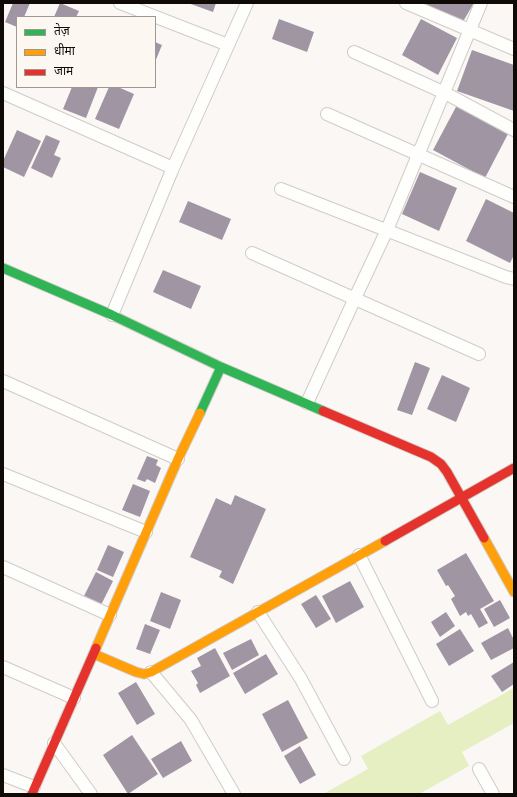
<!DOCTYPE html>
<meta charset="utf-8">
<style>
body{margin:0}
#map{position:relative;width:517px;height:797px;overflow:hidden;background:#faf7f4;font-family:"Crimson Pro","Noto Sans Devanagari",serif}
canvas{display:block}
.frame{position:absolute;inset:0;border:4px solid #0f0a06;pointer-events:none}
.legend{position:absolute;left:16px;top:16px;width:140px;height:72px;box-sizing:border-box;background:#fdf7f1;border:1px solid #9e9893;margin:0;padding:5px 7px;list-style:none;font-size:12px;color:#0f0a06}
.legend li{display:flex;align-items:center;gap:8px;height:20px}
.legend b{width:20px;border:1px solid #9e9893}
</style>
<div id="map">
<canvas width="517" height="797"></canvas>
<div class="frame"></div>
<ul class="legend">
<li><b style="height:5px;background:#30b455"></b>तेज़</li>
<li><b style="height:5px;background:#ff9f0a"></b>धीमा</li>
<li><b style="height:5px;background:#e5322d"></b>जाम</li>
</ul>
</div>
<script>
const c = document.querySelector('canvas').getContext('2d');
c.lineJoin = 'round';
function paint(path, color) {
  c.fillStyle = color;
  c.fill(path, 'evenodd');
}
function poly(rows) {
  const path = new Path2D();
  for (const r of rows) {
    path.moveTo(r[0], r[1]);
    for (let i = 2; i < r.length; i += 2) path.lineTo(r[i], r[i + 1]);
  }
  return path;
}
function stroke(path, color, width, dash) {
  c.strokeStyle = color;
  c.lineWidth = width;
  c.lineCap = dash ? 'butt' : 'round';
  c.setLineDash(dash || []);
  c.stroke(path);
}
paint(poly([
 [514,688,514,723,462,752,469,766,419,794,323,794,368,769,361,756,440,711,448,725]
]), '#e5efc2');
paint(poly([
 [13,3,30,3,24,17,17,17,17,27,5,22],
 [60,3,79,11,76,17,54,17],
 [188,3,216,3,213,12],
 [424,3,474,3,461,25],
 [279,19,314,32,307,52,272,39],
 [421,19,457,38,438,75,402,55],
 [155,42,162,45,155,62],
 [472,50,514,65,514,111,457,91],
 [72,87,98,87,86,118,63,109],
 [109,87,118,87,134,94,119,129,95,119],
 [457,105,509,132,485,178,433,150],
 [17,130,41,141,24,177,3,167,3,161],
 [46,135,60,141,54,155,61,158,52,178,31,168],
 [420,172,457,188,439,231,402,214],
 [486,199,514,213,514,255,510,263,466,241],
 [188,201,231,219,222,240,179,222],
 [163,270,201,286,191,309,153,292],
 [415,362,430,368,412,415,397,410],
 [442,375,470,388,456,422,427,409],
 [147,456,158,460,156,465,161,468,155,483,147,479,145,482,137,479],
 [133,484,150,491,140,517,122,510],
 [235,495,266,509,233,584,219,577,222,571,190,557,216,498,231,505],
 [108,545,124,552,113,577,97,570],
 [466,553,494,601,480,609,488,623,479,628,471,614,468,616,466,612,460,616,451,599,455,596,448,585,446,586,437,570],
 [96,572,113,581,101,605,84,596],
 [350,581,364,607,336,623,322,596],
 [161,592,181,600,170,629,150,621],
 [316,595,331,619,316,628,301,604],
 [500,600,510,618,494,627,484,609],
 [446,612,455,626,440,637,431,622],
 [145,624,160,630,150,654,136,649],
 [508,628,514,640,514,648,491,660,481,643],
 [460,629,474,651,449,666,436,644],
 [251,639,259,655,232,670,223,653],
 [215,648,230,676,200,693,196,685,198,683,191,671,201,666,197,658],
 [266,654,278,674,245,694,233,673],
 [514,662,514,684,502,692,491,676],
 [136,682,155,714,137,725,118,693],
 [288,700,308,738,282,752,262,714],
 [132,735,158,774,128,794,103,755],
 [181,741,192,761,163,778,151,759],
 [300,746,316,775,300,784,284,756]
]), '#a096a3');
const street = poly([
 [120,3,228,45],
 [406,3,514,49],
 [354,52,445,93,514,130],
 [3,93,173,168],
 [327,114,514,197],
 [281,189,506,277,514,279],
 [252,253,479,354],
 [112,315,173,168,247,3],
 [3,381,178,459],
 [307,403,355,298,387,230,481,3],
 [3,474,146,532],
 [359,555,432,701],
 [3,567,110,615],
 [258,612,301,679,344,759],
 [3,667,74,698],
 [151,672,191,720,234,794],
 [54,743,91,794],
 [479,769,493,794],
 [3,775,34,787]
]);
const fast = poly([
 [3,268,112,315,221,367,323,411],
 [200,413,221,367]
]);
const slow = poly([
 [484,538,514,592],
 [96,648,178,459,200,413],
 [94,654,136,672,144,674,151,672,385,541]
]);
const jam = poly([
 [323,411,431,457,441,464,447,472,484,538],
 [385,541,514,468],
 [32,794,96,648]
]);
stroke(street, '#d0ccc7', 14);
stroke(fast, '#d0ccc7', 11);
stroke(slow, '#d0ccc7', 11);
stroke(jam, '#d0ccc7', 11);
stroke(street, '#fefefd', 12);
stroke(fast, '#30b455', 9);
stroke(slow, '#ff9f0a', 9);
stroke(jam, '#e5322d', 9);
</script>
